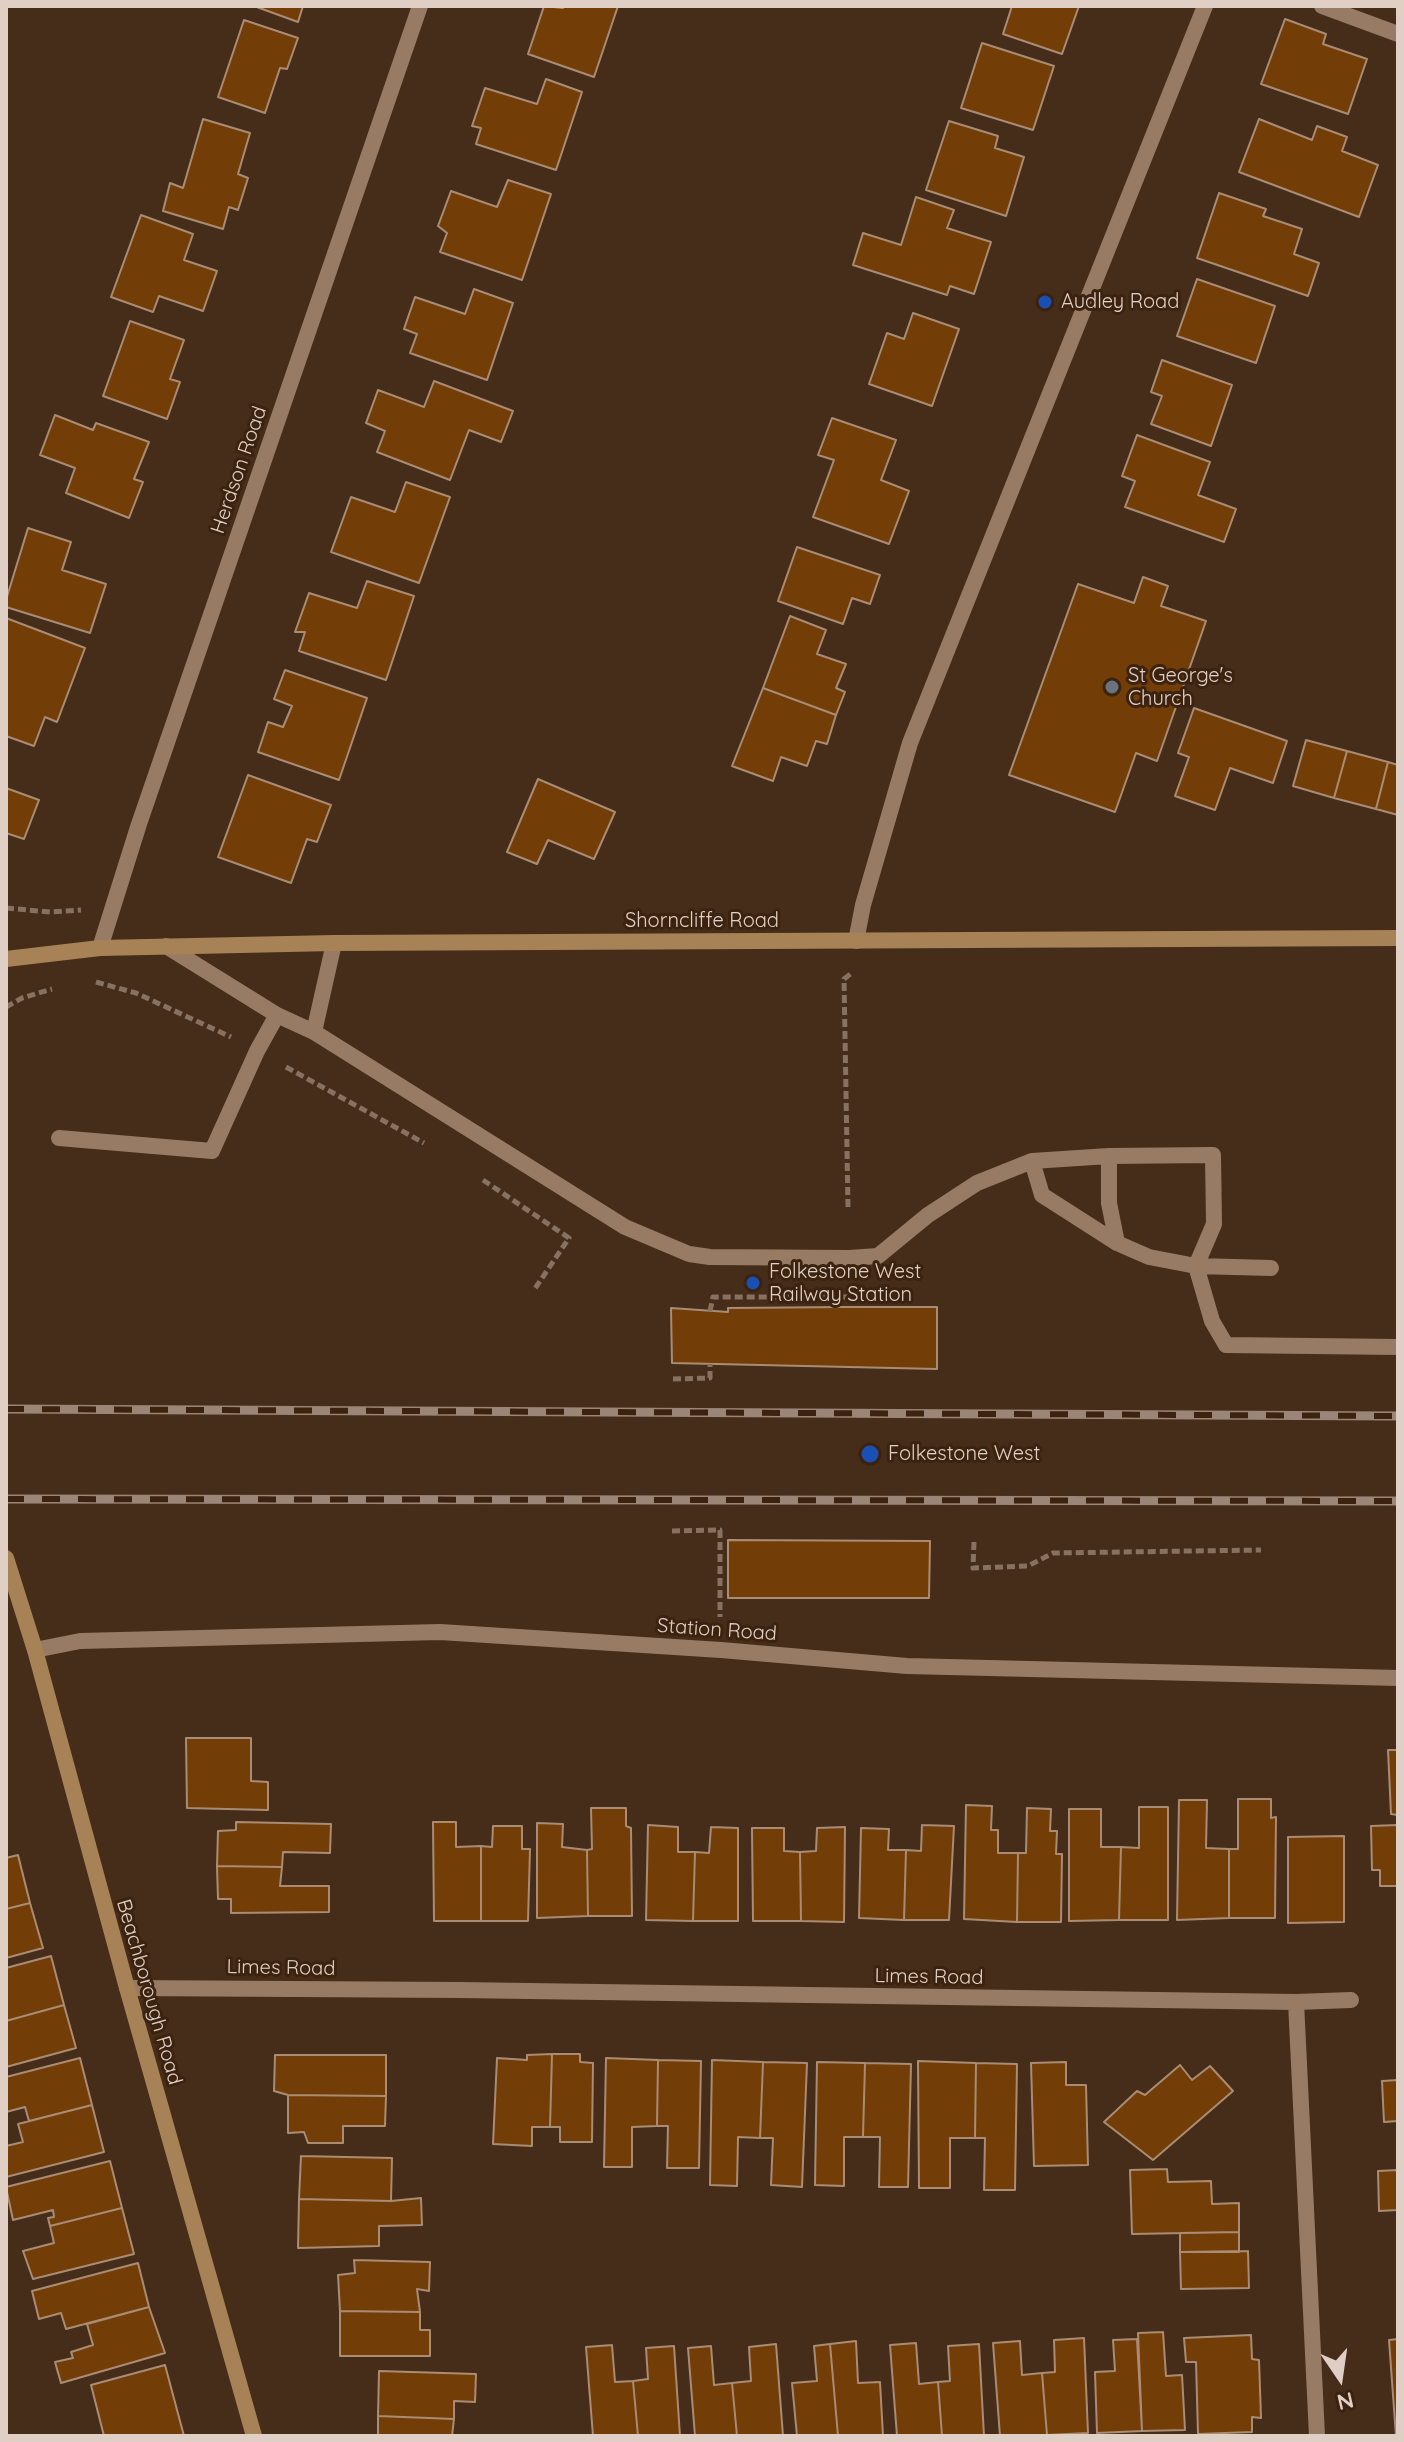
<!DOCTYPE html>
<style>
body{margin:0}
#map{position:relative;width:1404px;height:2442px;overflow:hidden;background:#452d19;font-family:Quicksand,sans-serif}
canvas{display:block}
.frame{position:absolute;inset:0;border:8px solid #e0cfc4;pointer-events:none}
.north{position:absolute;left:1300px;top:2338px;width:80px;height:80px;-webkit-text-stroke:6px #3b230f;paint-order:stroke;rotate:167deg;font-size:22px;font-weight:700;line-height:32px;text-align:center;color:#e0cfc4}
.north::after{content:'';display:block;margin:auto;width:28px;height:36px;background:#e0cfc4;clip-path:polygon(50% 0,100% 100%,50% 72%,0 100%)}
</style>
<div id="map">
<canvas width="1404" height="2442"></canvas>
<div class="frame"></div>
<div class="north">N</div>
</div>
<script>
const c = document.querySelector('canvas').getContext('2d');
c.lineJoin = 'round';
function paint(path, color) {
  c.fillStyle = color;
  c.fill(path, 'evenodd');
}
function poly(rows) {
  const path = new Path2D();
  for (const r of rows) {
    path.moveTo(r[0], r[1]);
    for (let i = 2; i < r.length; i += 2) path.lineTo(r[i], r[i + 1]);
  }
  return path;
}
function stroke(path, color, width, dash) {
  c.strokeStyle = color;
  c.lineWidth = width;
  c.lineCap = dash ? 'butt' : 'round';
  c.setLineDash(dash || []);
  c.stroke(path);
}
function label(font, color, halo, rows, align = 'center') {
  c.font = font + ' Quicksand,sans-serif';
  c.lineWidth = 6;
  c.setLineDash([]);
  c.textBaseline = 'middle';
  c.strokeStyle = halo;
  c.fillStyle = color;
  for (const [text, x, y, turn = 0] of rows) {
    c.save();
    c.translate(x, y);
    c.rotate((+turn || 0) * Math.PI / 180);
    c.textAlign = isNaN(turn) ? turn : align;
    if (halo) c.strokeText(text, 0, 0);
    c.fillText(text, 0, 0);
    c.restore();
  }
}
const building = poly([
 [254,6,303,6,298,22,254,6],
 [544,6,563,8,563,6,618,6,594,77,528,54,544,6],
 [1012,6,1079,6,1062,54,1003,34,1012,6],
 [1285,19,1326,34,1323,44,1367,59,1348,114,1261,84,1285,19],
 [244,20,298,38,287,69,280,68,265,113,218,97,244,20],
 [982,43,1054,66,1033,130,961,108,982,43],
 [546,79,582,92,556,170,476,144,481,128,472,126,485,88,537,104,546,79],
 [203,119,250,133,238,174,248,178,238,210,229,207,223,229,163,211,170,183,183,188,203,119],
 [1259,119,1312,140,1317,126,1347,137,1342,151,1378,165,1359,217,1239,172,1259,119],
 [949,121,998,136,995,148,1024,157,1006,216,926,190,949,121],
 [508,180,551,194,522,280,440,252,447,233,438,226,451,191,497,207,508,180],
 [1219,193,1266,209,1263,216,1302,229,1294,254,1319,263,1308,296,1197,258,1219,193],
 [916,197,954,210,947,228,991,242,974,294,950,286,947,295,853,265,863,233,901,245,916,197],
 [141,215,193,234,184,260,217,271,203,311,159,296,153,312,111,297,141,215],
 [1197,279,1275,306,1256,363,1177,336,1197,279],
 [474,289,513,303,487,380,410,353,417,334,404,329,415,297,465,314,474,289],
 [913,313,959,329,932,406,869,384,887,333,904,339,913,313],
 [130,321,184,340,170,379,180,382,167,419,103,396,130,321],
 [1162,360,1232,385,1211,446,1151,424,1162,396,1151,392,1162,360],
 [434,381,513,411,501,442,469,430,450,480,377,452,385,431,366,423,378,390,424,407,434,381],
 [55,415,93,430,96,423,149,442,134,479,143,482,129,518,66,493,75,468,40,455,55,415],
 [832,418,896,440,881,480,909,491,889,544,813,517,834,460,818,455,832,418],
 [1137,435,1210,462,1198,495,1236,509,1224,542,1125,507,1135,481,1122,476,1137,435],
 [406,482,450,497,419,583,331,552,351,497,395,512,406,482],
 [28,528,71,542,62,570,106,584,90,633,6,607,6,600,28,528],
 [797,547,880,575,870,604,852,598,843,624,778,601,797,547],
 [1143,577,1168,586,1161,606,1206,621,1157,761,1136,753,1115,812,1009,775,1078,584,1134,603,1143,577],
 [367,581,414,596,386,680,299,651,305,632,295,632,309,593,357,608,367,581],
 [790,616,826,630,817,654,846,664,836,688,845,692,836,715,763,688,790,616],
 [6,618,85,648,57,722,45,717,34,746,6,736,6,618],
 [285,670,367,698,339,780,258,752,268,722,283,727,292,706,274,699,285,670],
 [763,688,836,715,827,744,816,741,807,766,781,757,773,781,732,766,763,688],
 [1194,708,1287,741,1273,783,1230,768,1215,810,1175,796,1189,757,1178,753,1194,708],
 [1306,740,1347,751,1334,798,1293,786,1306,740],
 [1347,751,1388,762,1376,809,1334,798,1347,751],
 [1388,762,1398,765,1398,815,1376,809,1388,762],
 [248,775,331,805,317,842,307,839,291,883,218,857,248,775],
 [538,779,615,812,594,859,548,840,537,864,507,852,538,779],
 [6,788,39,800,24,839,6,833,6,788],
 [845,1307,937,1307,937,1369,672,1363,671,1308,728,1312,728,1308,845,1307],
 [728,1540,930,1541,929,1598,728,1598,728,1540],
 [186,1738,251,1738,251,1781,268,1782,268,1810,187,1808,186,1738],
 [1388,1750,1398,1750,1398,1815,1391,1814,1388,1750],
 [1238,1799,1271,1799,1271,1818,1276,1817,1275,1918,1229,1918,1229,1849,1238,1849,1238,1799],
 [1179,1800,1207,1800,1206,1848,1229,1849,1229,1918,1177,1920,1179,1800],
 [966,1805,992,1806,991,1830,998,1830,998,1853,1018,1853,1017,1922,964,1919,966,1805],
 [1139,1807,1168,1807,1168,1920,1119,1920,1121,1847,1139,1848,1139,1807],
 [591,1808,626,1808,626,1826,631,1828,632,1916,588,1916,587,1850,592,1849,591,1808],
 [1027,1808,1051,1809,1050,1831,1057,1831,1056,1854,1062,1854,1061,1922,1017,1922,1018,1853,1026,1853,1027,1808],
 [1069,1809,1101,1809,1101,1847,1121,1847,1119,1920,1069,1921,1069,1809],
 [236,1822,331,1824,330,1853,283,1852,282,1867,217,1866,218,1831,236,1830,236,1822],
 [433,1822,456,1822,456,1847,481,1846,481,1921,434,1921,433,1822],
 [537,1823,563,1824,562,1847,587,1850,588,1916,537,1918,537,1823],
 [648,1825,678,1827,678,1852,695,1852,693,1921,646,1920,648,1825],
 [922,1825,954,1826,949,1920,904,1920,906,1850,921,1851,922,1825],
 [1398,1825,1398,1886,1380,1886,1380,1870,1372,1870,1371,1826,1398,1825],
 [493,1826,522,1826,522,1849,530,1849,528,1921,481,1921,481,1846,492,1847,493,1826],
 [711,1827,738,1828,738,1921,693,1921,695,1852,709,1853,711,1827],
 [845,1827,844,1922,801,1921,800,1852,816,1851,817,1828,845,1827],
 [752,1828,784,1828,784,1851,800,1852,801,1921,753,1921,752,1828],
 [861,1828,889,1829,888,1850,906,1850,904,1920,859,1918,861,1828],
 [1344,1836,1344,1922,1288,1923,1288,1837,1344,1836],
 [18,1855,30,1903,6,1909,6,1858,18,1855],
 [217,1866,282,1867,280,1886,329,1886,329,1912,231,1913,231,1899,218,1899,217,1866],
 [30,1903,43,1948,6,1958,6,1909,30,1903],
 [51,1956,64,2005,6,2021,6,1968,51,1956],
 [64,2005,76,2048,6,2067,6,2021,64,2005],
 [552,2054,550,2127,532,2127,532,2146,493,2144,497,2058,527,2060,527,2055,552,2054],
 [552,2054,580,2054,580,2062,593,2063,592,2142,560,2142,560,2127,550,2127,552,2054],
 [275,2055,386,2055,386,2096,288,2095,274,2091,275,2055],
 [80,2058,92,2105,29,2121,25,2107,6,2112,6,2077,80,2058],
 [606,2058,658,2060,657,2126,632,2127,632,2167,604,2167,606,2058],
 [658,2060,701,2061,699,2168,667,2168,668,2126,657,2126,658,2060],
 [712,2060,763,2062,760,2138,738,2137,737,2186,710,2185,712,2060],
 [918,2061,976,2063,975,2138,950,2138,950,2188,919,2188,918,2061],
 [763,2062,807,2063,802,2187,771,2185,773,2138,760,2138,763,2062],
 [817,2062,865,2063,863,2137,844,2137,844,2186,815,2185,817,2062],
 [1066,2062,1066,2085,1086,2085,1088,2165,1034,2166,1031,2063,1066,2062],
 [865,2063,911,2064,908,2187,879,2187,880,2137,863,2137,865,2063],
 [976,2063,1017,2064,1015,2190,984,2190,985,2138,975,2138,976,2063],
 [1180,2065,1192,2080,1210,2066,1233,2091,1153,2160,1104,2122,1137,2091,1145,2095,1180,2065],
 [1398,2080,1398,2121,1384,2122,1382,2081,1398,2080],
 [288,2095,386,2096,385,2126,343,2126,343,2143,308,2143,304,2132,288,2133,288,2095],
 [92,2105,104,2152,6,2177,6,2146,23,2142,18,2124,92,2105],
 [301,2156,392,2158,391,2201,299,2199,301,2156],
 [110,2161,122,2208,50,2226,48,2218,54,2217,53,2210,13,2220,6,2187,110,2161],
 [1167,2169,1168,2182,1211,2181,1212,2204,1239,2203,1239,2232,1132,2234,1130,2170,1167,2169],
 [1398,2170,1398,2210,1379,2211,1378,2171,1398,2170],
 [421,2198,422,2225,379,2226,379,2246,298,2248,299,2199,391,2201,421,2198],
 [122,2208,134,2254,33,2279,23,2251,54,2243,50,2226,122,2208],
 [1239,2232,1239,2252,1180,2252,1180,2233,1239,2232],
 [1248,2251,1249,2288,1181,2289,1180,2252,1248,2251],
 [354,2260,430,2262,429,2291,417,2289,420,2312,340,2311,338,2275,355,2273,354,2260],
 [138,2263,149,2307,66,2329,61,2313,39,2319,32,2291,138,2263],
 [149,2307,165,2353,61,2383,55,2362,73,2358,71,2352,93,2345,87,2324,149,2307],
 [340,2311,420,2312,420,2330,430,2330,430,2356,340,2356,340,2311],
 [1163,2332,1166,2376,1182,2375,1185,2430,1142,2431,1138,2333,1163,2332],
 [1251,2335,1252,2359,1259,2360,1261,2418,1252,2417,1252,2432,1198,2434,1196,2362,1186,2362,1184,2338,1251,2335],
 [1084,2338,1088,2433,1047,2435,1042,2373,1055,2372,1054,2340,1084,2338],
 [1137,2339,1142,2431,1097,2433,1095,2372,1115,2371,1113,2340,1137,2339],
 [1398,2339,1398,2436,1396,2436,1389,2340,1398,2339],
 [856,2341,858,2383,880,2382,883,2436,838,2436,830,2344,856,2341],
 [1020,2341,1022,2375,1042,2373,1047,2435,1000,2436,993,2343,1020,2341],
 [916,2343,919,2384,938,2382,942,2436,897,2436,890,2345,916,2343],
 [776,2344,783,2436,737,2436,732,2383,751,2381,749,2347,776,2344],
 [830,2344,838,2436,797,2436,792,2383,817,2381,814,2346,830,2344],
 [979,2344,984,2436,942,2436,938,2382,950,2381,948,2346,979,2344],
 [612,2345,615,2382,633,2381,638,2436,593,2436,586,2347,612,2345],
 [674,2346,680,2436,638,2436,633,2381,648,2379,646,2348,674,2346],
 [711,2346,714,2385,732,2383,737,2436,695,2436,688,2348,711,2346],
 [165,2365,184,2436,104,2436,91,2385,165,2365],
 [379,2371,476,2374,475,2402,454,2401,454,2419,378,2416,379,2371],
 [378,2416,454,2419,452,2436,378,2436,378,2416]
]);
paint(building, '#723d06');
stroke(building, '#aa8c75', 2);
stroke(poly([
 [6,908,50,912,81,910],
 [96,982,136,993,231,1037],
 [6,1007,22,998,52,989],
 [286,1067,424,1143],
 [483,1180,569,1238,534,1290],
 [848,1207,844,979,853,972],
 [710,1311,713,1297,849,1297],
 [673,1379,710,1378,710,1364],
 [672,1531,720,1530,720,1617],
 [974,1542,973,1568,1028,1566,1053,1553,1261,1550]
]), '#877262', 5, [8, 4]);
stroke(poly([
 [166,946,277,1015,314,1032,625,1227,689,1254,710,1257,849,1258,878,1256,928,1215,977,1183,1032,1161,1109,1156,1213,1155,1214,1224,1196,1266,1212,1321,1226,1345,1398,1347],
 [314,1032,334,943],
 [59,1138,212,1151,257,1051,277,1015],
 [1109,1156,1109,1203,1117,1243],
 [1032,1161,1042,1195,1117,1243,1149,1257,1196,1266,1271,1268]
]), '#987b65', 16);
stroke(poly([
 [1322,6,1398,34],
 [856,941,863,905,910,743,1205,6],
 [100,948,139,824,420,6],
 [35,1650,80,1641,440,1632,721,1650,907,1666,1398,1678],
 [127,1988,459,1990,1296,2002,1317,2436],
 [1296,2002,1351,2000]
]), '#987b65', 16);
stroke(poly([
 [6,959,100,948,334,943,1398,938],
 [6,1558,35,1650,127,1988,254,2436]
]), '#a78256', 16);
const rail = poly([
 [6,1409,1398,1416],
 [6,1499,1398,1501]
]);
stroke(rail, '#9a8576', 9);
stroke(rail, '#3b230f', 6, [18]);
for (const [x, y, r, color] of [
 [1045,302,8,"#1a4fb4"],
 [1112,687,8,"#6b7280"],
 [753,1283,8,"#1a4fb4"],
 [870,1454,10,"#1a4fb4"]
]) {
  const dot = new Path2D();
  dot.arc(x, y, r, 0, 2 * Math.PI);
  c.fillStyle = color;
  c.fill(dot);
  stroke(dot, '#3b230f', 3);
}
label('20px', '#e0cfc4', '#3b230f', [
 ["Audley Road",1061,302],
 ["St George's",1128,676],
 ["Church",1128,699],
 ["Folkestone West",769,1272],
 ["Railway Station",769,1295],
 ["Folkestone West",888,1454]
], 'left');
label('20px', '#e0cfc4', '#3b230f', [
 ["Herdson Road",239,470,-71],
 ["Shorncliffe Road",702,921],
 ["Station Road",717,1630,4],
 ["Limes Road",281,1968,1],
 ["Limes Road",929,1977,1],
 ["Beachborough Road",149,1992,74]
]);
</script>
